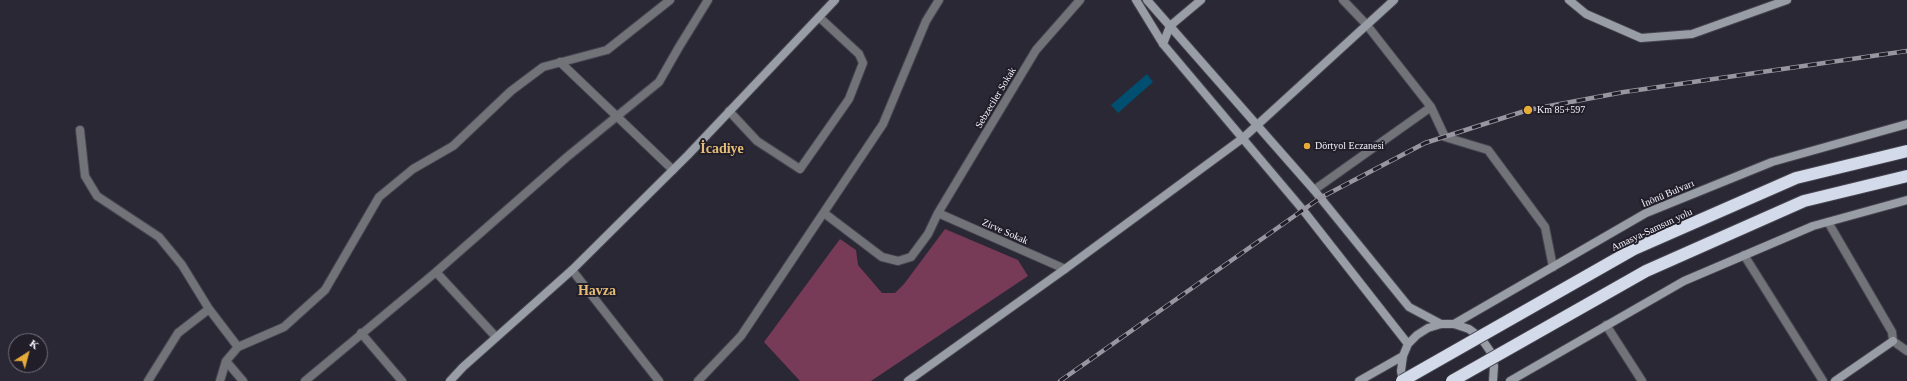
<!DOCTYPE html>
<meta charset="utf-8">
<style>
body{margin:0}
#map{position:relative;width:1907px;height:381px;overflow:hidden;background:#2a2834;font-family:Georgia,serif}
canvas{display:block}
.north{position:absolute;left:8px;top:333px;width:40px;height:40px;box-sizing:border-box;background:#211e2a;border:1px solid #75737d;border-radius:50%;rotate:36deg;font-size:11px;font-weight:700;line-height:16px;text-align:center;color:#f3f2fa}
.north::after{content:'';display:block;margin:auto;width:14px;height:18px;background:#e7ac37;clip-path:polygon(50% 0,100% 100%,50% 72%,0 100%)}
</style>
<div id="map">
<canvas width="1907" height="381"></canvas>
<div class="north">K</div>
</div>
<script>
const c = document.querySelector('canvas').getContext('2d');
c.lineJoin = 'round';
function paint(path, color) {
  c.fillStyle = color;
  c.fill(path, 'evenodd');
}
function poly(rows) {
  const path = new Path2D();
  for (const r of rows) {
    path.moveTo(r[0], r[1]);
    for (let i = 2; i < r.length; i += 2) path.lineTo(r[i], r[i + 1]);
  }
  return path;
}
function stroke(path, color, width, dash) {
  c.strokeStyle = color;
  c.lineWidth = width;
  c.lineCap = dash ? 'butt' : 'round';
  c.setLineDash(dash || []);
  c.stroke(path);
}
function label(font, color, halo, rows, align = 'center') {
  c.font = font + ' Georgia,serif';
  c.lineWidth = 4;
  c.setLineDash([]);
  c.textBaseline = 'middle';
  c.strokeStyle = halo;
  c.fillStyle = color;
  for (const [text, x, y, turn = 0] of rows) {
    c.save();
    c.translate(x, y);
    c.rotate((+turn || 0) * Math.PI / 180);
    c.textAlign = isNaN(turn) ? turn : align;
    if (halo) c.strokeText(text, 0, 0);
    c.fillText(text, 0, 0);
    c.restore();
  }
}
paint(poly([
 [945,229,1018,260,1028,276,871,381,800,381,764,342,840,239,856,250,858,265,882,293,895,293,904,284]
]), '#773a57');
paint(poly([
 [1147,74,1153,82,1118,113,1111,105]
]), '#004f71');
const street = poly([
 [1343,0,1366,24,1431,107,1445,137,1488,150,1545,227,1553,267],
 [560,62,673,170],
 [729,111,757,141,800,169,849,99,863,63,859,54,819,17],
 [80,130,85,176,97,196,159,237,182,265,209,309,238,347],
 [1314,190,1431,107],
 [824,213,882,257,898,261,911,257,928,234,938,213,1036,50,1080,0],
 [938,213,1065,269],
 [1828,222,1892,332,1893,341,1907,351],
 [1744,255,1823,381],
 [572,270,659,381],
 [436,272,496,337],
 [1606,325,1642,381],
 [361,333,402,381],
 [226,361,243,381],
 [148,381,178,333,209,309],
 [220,381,226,361,238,347,284,327,325,290,379,197,413,169,453,146,511,91,543,67,607,50,670,0],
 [305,381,436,272,567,157,659,82,679,47,708,0],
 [698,381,741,336,883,124,926,21,939,0]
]);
const secondary = poly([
 [1136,0,1163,44,1303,210,1408,344],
 [1147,0,1314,190,1409,307,1441,324],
 [1569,0,1586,14,1641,38,1692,34,1787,0],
 [1163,44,1170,26,1201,0],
 [1454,324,1646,213,1772,162,1907,124],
 [450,381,463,367,572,270,688,155,835,0],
 [908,381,1065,269,1243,138,1394,0],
 [1359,381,1403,356],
 [1403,381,1401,371,1403,356,1408,344,1417,335,1428,328,1441,324,1454,324,1469,329,1481,338,1490,351,1494,366,1493,381],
 [1510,381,1684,281,1813,226,1907,200],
 [1835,381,1893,341]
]);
stroke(street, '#464450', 10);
stroke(secondary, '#464450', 10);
stroke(street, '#717379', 8);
stroke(secondary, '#989da6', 8);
const rail = poly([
 [1060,381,1320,198,1425,143,1528,110,1624,92,1907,51]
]);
stroke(rail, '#9896a0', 4.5);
stroke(rail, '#211e2a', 3, [9]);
const highwayBridge = poly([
 [1402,381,1634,249,1796,178,1907,151],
 [1452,381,1646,271,1804,201,1907,176]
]);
stroke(highwayBridge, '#464450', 14, []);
stroke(highwayBridge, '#d3dae9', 12);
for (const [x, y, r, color] of [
 [1528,110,5,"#e7ac37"],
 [1307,146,4,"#e7ac37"]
]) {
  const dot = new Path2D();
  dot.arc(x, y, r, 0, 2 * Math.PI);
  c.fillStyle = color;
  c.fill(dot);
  stroke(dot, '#211e2a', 1.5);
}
label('10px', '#f3f2fa', '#211e2a', [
 ["Sebzeciler Sokak",996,98,-59],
 ["İnönü Bulvarı",1668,194,-23],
 ["Amasya-Samsun yolu",1652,230,-25],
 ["Zirve Sokak",1005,232,24]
]);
label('10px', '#f3f2fa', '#211e2a', [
 ["Km 85+597",1537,110],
 ["Dörtyol Eczanesi",1315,146]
], 'left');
label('bold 14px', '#e6bd77', '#211e2a', [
 ["İcadiye",722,149],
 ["Havza",597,291]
]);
</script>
